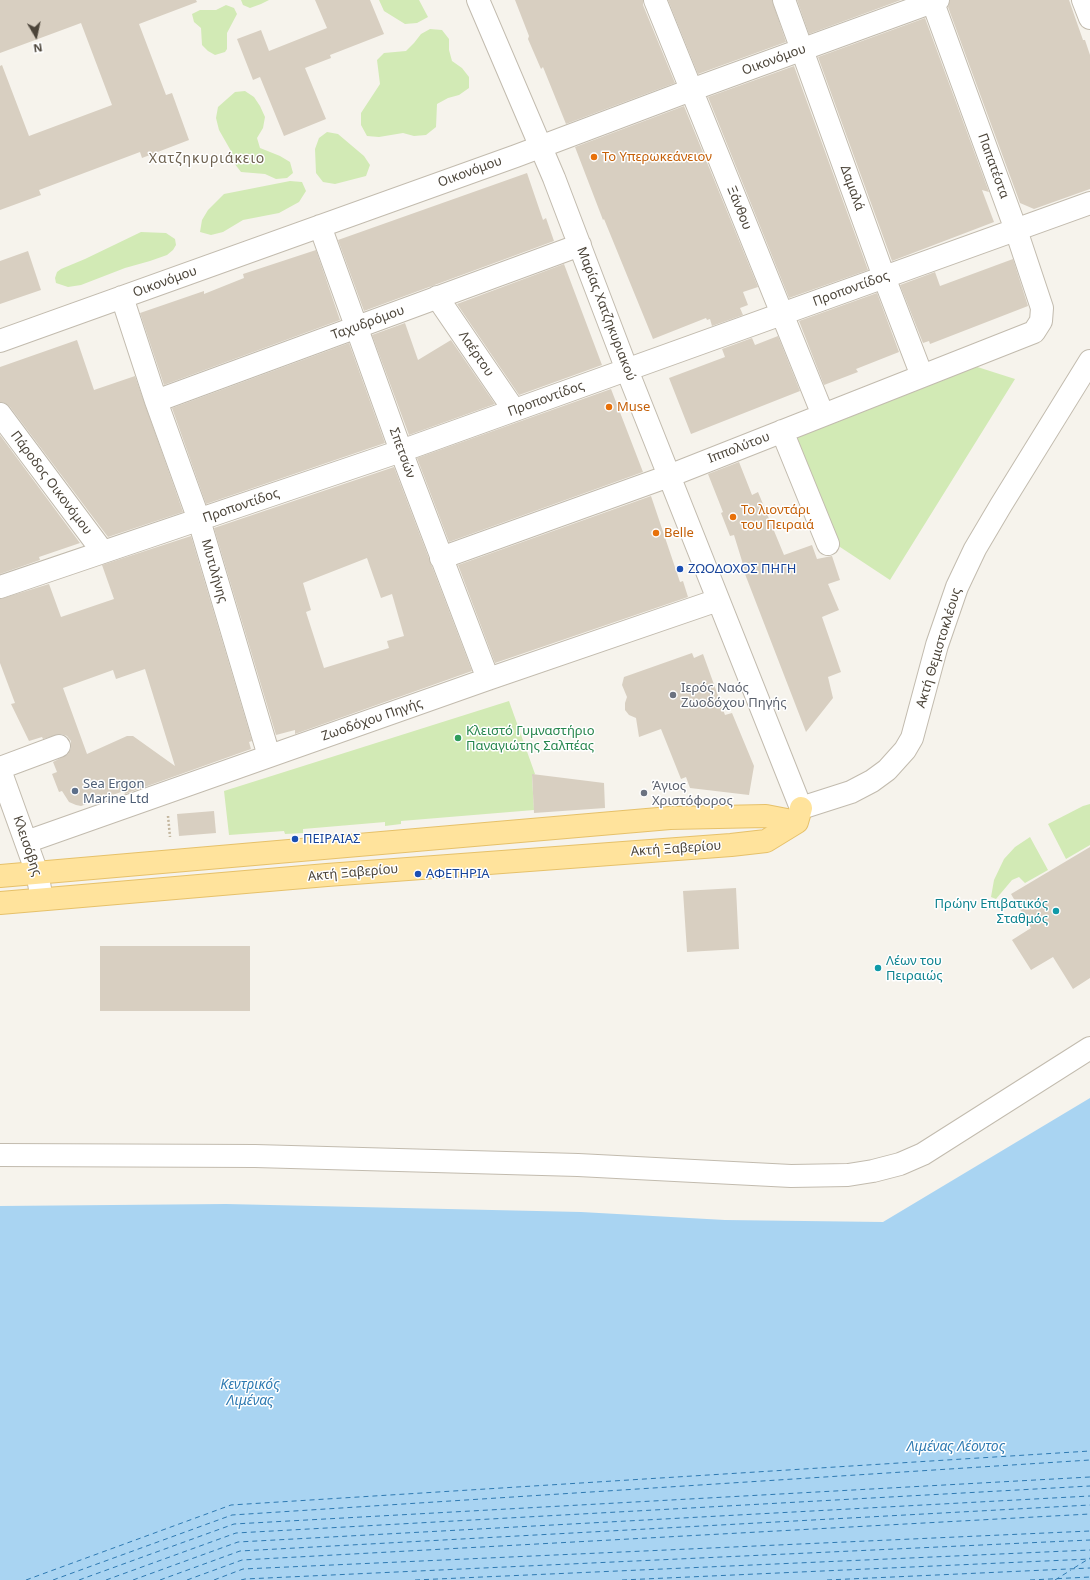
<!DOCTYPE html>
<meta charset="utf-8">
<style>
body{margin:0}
#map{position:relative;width:1090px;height:1580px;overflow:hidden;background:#f6f3ec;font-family:"Noto Sans",sans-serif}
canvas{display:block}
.north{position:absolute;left:16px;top:16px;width:40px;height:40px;-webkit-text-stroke:3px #fff;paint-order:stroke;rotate:171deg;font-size:11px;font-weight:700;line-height:16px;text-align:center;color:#4b4439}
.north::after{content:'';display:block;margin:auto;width:14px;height:18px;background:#4b4439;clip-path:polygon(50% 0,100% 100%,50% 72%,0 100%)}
</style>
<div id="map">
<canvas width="1090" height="1580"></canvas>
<div class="north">N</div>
</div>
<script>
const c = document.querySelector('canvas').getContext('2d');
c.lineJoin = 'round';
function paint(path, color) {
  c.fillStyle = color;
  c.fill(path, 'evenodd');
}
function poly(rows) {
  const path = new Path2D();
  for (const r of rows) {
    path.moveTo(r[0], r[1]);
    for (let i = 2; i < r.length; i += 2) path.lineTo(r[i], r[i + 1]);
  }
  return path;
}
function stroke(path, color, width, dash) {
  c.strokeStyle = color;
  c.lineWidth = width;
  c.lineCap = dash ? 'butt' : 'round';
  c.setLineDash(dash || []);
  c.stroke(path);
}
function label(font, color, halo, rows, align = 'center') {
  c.font = font + ' "Noto Sans",sans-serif';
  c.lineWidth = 3;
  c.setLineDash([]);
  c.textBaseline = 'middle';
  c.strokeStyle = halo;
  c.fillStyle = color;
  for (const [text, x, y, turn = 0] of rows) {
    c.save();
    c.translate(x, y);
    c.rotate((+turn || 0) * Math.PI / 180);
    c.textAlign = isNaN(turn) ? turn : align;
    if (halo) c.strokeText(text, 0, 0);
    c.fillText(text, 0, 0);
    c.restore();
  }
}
paint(poly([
 [241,0,269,0,261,4,250,8,243,5],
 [379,0,419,0,428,17,417,23,405,24,384,11],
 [226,5,234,8,237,14,227,33,227,49,225,52,215,55,208,51,202,45,201,28,194,22,192,14,200,10,216,10],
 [430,29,442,30,449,39,449,50,452,61,462,68,469,77,469,88,459,95,448,98,437,104,436,127,426,135,414,136,403,133,379,137,367,136,361,125,361,113,380,84,377,60,384,53,406,51,414,43,421,34],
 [245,91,254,97,260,106,265,117,263,128,257,138,260,148,280,156,290,162,293,173,287,178,276,179,265,174,241,172,234,163,231,151,219,130,216,118,218,107,227,99,235,92],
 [327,132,338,134,364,156,370,165,366,176,335,184,323,182,316,173,315,149,319,138],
 [290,181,302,182,306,191,299,202,279,213,243,220,223,232,211,235,200,232,202,220,208,210,224,194],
 [141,232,166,233,175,239,176,245,173,250,167,255,150,261,125,268,81,285,68,287,56,283,55,278,57,272,61,269,85,259],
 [968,364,1015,379,890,580,837,545,792,436],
 [509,701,535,774,532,776,534,810,401,821,401,824,385,826,385,822,303,829,303,833,285,834,284,831,229,835,224,791],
 [1090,804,1090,845,1066,859,1048,824,1083,806],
 [1030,837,1048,870,1025,883,1019,877,1012,880,996,899,991,897,994,880,1004,859,1015,847]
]), '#d2eab5');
paint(poly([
 [1090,1098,1090,1580,0,1580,0,1206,226,1204,581,1212,725,1220,883,1222]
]), '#a9d4f2');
stroke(poly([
 [1074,1568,1090,1558],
 [26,1580,231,1505,1090,1451],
 [53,1580,232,1515,1090,1460],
 [79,1580,234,1524,1090,1477],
 [106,1580,236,1533,1090,1486],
 [133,1580,238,1542,1090,1496],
 [160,1580,240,1551,1090,1505],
 [187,1580,242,1560,1090,1514],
 [214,1580,243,1569,1090,1531],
 [241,1580,245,1579,1090,1540],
 [415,1580,1090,1550],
 [622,1580,1090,1559],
 [827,1580,1090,1568],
 [1030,1580,1090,1577],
 [1055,1580,1071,1570]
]), '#2e7ab2', 1, [5, 4]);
paint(poly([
 [0,0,196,0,197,2,139,24,166,95,172,93,189,140,142,158,140,152,39,190,41,195,0,210,0,66,2,65,29,136,112,105,81,23,0,53],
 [315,0,370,0,384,34,330,55,331,58,305,68,326,119,284,136,260,77,253,80,237,39,261,30,269,51,327,28],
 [515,0,643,0,643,5,675,83,566,124,543,67,541,69,528,39,529,36],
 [668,0,772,0,786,42,698,74],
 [797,0,901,0,809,34],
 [950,0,1069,0,1083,40,1085,40,1090,55,1090,189,1034,209,1020,203,948,7],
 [925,18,989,192,982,190,994,222,892,261,818,57],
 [794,66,868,270,789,298,708,97],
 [684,106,758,287,743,292,748,305,740,308,743,315,712,326,710,319,707,320,706,318,653,339,604,219,603,220,575,147],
 [527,173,543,220,546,218,554,241,364,311,338,240],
 [316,250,340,320,164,385,140,313,204,291,204,294,244,278,243,274],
 [28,251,41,290,0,304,0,261],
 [1013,259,1028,306,930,344,929,341,923,343,900,285,935,272,940,286],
 [564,264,602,365,519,395,457,304],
 [877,293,899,352,856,369,858,372,824,385,799,321],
 [405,323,418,360,451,340,495,404,409,435,372,335],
 [778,336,800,391,691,434,669,378,725,357,722,349,752,338,755,345],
 [77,340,94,390,135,376,183,512,108,537,10,407,5,403,0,402,0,367],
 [349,343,385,443,206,504,172,408],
 [611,389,643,472,449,542,417,458],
 [0,435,80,543,39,557,40,560,0,574],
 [739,462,752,495,758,492,784,555,812,545,817,559,832,556,840,580,828,584,839,610,822,617,841,672,828,677,833,698,806,732,745,574,746,574,734,535,730,536,721,513,723,512,708,474],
 [394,467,472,671,295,734,295,730,276,735,214,528],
 [367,558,381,598,392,594,404,636,387,641,389,648,324,668,306,612,311,610,303,583],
 [651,496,680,582,683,581,688,597,495,663,458,565],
 [191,536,252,741,249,742,251,749,125,794,124,791,81,806,76,805,69,802,62,791,59,792,52,774,57,772,53,762,68,754,71,748,71,741,67,736,61,734,43,739,42,737,29,741,11,704,15,703,0,663,0,599,49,584,61,617,114,599,102,565],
 [145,669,175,766,133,736,127,736,87,754,63,688,113,670,116,679],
 [692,653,694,658,703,654,725,715,732,713,754,766,749,795,690,788,686,777,681,779,661,729,639,737,636,718,629,715,625,710,625,703,627,697,622,685,624,677],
 [532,774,604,783,605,808,534,813],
 [214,811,216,833,179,836,177,814],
 [1090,847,1090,978,1073,989,1053,957,1031,970,1012,940,1031,928,1011,894],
 [736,888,739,949,687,952,683,891],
 [100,946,250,946,250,1011,100,1011]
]), '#d8cfc1');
const minor = poly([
 [478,0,554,178,627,370,801,808,851,792,872,781,887,770,905,750,912,738,937,645,957,587,975,549,1001,505,1090,361],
 [655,0,823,415],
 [784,0,884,277,922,376],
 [1083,0,1090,18],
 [320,226,401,451,488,679],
 [122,297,156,401,199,520,269,756],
 [437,297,514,410],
 [0,341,516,156,691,90,938,0],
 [156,401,580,245],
 [0,414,103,552],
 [782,431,828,544],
 [441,558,669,476,1034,332,1041,321,1042,308,1016,230,932,0],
 [0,587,401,451,1090,203],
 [0,768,59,746],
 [0,770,37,873,42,899],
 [26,842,488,679,718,600],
 [0,1155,255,1156,578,1165,791,1176,848,1175,873,1171,900,1164,923,1154,1090,1048]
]);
const major = poly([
 [0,876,670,818,766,816,797,822],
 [0,903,327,875,731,845,766,841,797,822,801,808]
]);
stroke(minor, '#c2bbae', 24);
stroke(major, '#e6c16a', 24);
stroke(poly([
 [168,816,170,837]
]), '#c4b79f', 2.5, [2, 2]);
stroke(minor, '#fff', 22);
stroke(major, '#ffe39c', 22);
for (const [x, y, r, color] of [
 [594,157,4,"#e8710a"],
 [609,407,4,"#e8710a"],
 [733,517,4,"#e8710a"],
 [656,533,4,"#e8710a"],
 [680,569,4,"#1a4fb4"],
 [673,695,4,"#6b7280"],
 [458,738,4,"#2e9e5b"],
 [75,791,4,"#5c6f8a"],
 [644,793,4,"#6b7280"],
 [295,839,4,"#1a4fb4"],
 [418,874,4,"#1a4fb4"],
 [1056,911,4,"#0f9aa8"],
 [878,968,4,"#0f9aa8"]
]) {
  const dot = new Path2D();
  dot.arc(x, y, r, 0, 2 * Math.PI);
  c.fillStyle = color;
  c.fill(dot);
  stroke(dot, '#fff', 1.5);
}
label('13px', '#4b4439', '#fff', [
 ["Οικονόμου",774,60,-20],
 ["Παπατέστα",993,166,70],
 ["Οικονόμου",470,172,-20],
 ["Δαμαλά",852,188,70],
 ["Ξάνθου",739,208,68],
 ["Οικονόμου",165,282,-20],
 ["Προποντίδος",851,289,-20],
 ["Μαρίας Χατζηκυριακού",606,314,69],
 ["Ταχυδρόμου",368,323,-20],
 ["Λαέρτου",476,354,56],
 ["Προποντίδος",546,399,-20],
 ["Ιππολύτου",739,448,-21],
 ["Σπετσών",402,453,70],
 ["Πάροδος Οικονόμου",51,483,53],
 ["Προποντίδος",241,506,-19],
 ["Μυτιλήνης",214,571,74],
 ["Ακτή Θεμιστοκλέους",939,648,-73],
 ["Ζωοδόχου Πηγής",372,720,-19],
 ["Κλεισόβης",27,846,71],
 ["Ακτή Ξαβερίου",676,849,-4],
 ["Ακτή Ξαβερίου",353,873,-5]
]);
label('13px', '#c56008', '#fff', [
 ["Το Υπερωκεάνειον",602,157],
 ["Muse",617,407],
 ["Το λιοντάρι",741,510],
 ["του Πειραιά",741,525],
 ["Belle",664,533]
], 'left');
label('13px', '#164399', '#fff', [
 ["ΖΩΟΔΟΧΟΣ ΠΗΓΗ",688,569],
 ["ΠΕΙΡΑΙΑΣ",303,839],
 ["ΑΦΕΤΗΡΙΑ",426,874]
], 'left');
label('13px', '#5b616d', '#fff', [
 ["Ιερός Ναός",681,688],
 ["Ζωοδόχου Πηγής",681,703],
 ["Άγιος",652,786],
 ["Χριστόφορος",652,801]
], 'left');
label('13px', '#27864d', '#fff', [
 ["Κλειστό Γυμναστήριο",466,731],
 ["Παναγιώτης Σαλπέας",466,746]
], 'left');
label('13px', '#4e5e75', '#fff', [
 ["Sea Ergon",83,784],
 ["Marine Ltd",83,799]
], 'left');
label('13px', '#0d838f', '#fff', [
 ["Πρώην Επιβατικός",1048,904],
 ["Σταθμός",1048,919],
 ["Λέων του",886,961,"left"],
 ["Πειραιώς",886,976,"left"]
], 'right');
c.letterSpacing = '1px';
label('14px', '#6e6250', '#fff', [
 ["Χατζηκυριάκειο",207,159]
]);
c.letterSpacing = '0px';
label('italic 14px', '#2e7ab2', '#fff', [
 ["Κεντρικός",250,1385],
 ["Λιμένας",250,1401],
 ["Λιμένας Λέοντος",956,1447]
]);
</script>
